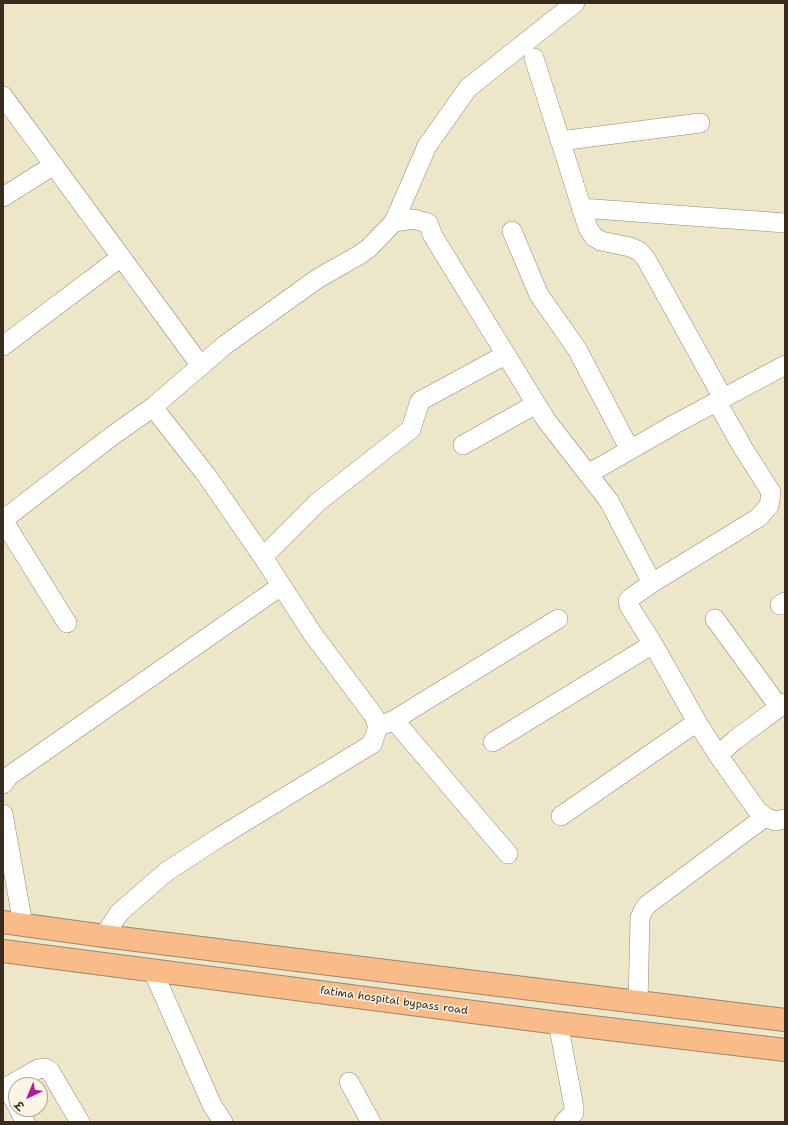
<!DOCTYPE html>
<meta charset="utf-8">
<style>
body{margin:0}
#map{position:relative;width:788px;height:1125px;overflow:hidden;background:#ede6c9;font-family:"Shantell Sans","Playpen Sans Deva",sans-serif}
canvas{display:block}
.frame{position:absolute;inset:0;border:4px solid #3b2a1e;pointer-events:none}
.north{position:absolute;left:8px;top:1077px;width:40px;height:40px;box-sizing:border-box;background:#fcf5e5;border:1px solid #afa495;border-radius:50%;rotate:224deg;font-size:11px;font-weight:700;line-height:16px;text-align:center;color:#3b2a1e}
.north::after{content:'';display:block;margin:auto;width:14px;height:18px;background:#b5179e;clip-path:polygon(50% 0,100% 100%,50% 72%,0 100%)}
</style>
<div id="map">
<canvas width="788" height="1125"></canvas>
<div class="frame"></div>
<div class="north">उ</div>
</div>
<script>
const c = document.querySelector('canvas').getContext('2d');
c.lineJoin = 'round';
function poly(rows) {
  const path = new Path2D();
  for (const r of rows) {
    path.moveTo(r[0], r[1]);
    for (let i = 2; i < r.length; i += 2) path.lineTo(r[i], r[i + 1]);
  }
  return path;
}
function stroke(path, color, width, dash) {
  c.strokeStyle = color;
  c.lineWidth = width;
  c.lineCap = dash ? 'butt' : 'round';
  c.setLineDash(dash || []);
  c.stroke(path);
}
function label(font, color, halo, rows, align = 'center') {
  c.font = font + ' "Shantell Sans",sans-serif';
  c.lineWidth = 3;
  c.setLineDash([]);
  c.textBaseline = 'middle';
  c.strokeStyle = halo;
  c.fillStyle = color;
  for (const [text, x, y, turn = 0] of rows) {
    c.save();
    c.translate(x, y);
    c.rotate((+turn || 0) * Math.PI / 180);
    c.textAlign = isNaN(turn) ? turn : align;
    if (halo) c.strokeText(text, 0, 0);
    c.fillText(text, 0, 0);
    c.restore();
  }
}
const minor = poly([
 [534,58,588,228,594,237,601,241,630,247,639,251,646,259,723,398],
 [3,96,201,366],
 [560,141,700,123],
 [3,197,54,165],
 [581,208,785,223],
 [394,222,427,146,468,88,575,3],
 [512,231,539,295,577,349,630,450],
 [3,346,121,257],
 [153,407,225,345,317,279,359,255,369,248,394,222,413,219,428,223,433,236,546,420,609,501,652,583,632,597,628,601,629,606,653,644,697,722,718,755,757,810,765,817,775,821,785,819],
 [463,445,536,404],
 [588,474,675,424,785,365],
 [3,520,112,436,153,407,207,476,263,557,312,633,374,716,378,727,372,744,218,838,166,872,119,913,104,936],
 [3,520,67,623],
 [263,557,318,502,411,429,420,401,505,355],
 [652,583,758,518,769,506,771,492,743,448,717,402],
 [780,605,785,602],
 [715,619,779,707],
 [394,720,508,854],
 [378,727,394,720,558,619],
 [493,742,653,644],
 [718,755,735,740,785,703],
 [3,784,9,776,281,586],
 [3,814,23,924],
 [561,816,697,722],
 [152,969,212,1105,223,1122],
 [638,1003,640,918,643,911,647,905,765,817],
 [558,1023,574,1107,574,1113,564,1122],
 [349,1082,371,1122],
 [7,1086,16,1104],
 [3,1089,38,1069,45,1068,50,1071,80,1122],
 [19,1109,25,1122]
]);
const trunk = poly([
 [3,922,104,936,491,984,785,1020],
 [3,951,558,1023,785,1050]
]);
stroke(minor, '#948874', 20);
stroke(trunk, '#948874', 24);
stroke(minor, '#fff', 19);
stroke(trunk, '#f9bc89', 22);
label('11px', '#3b2a1e', '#fcf5e5', [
 ["fatima hospital bypass road",394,1001,8]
]);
</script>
